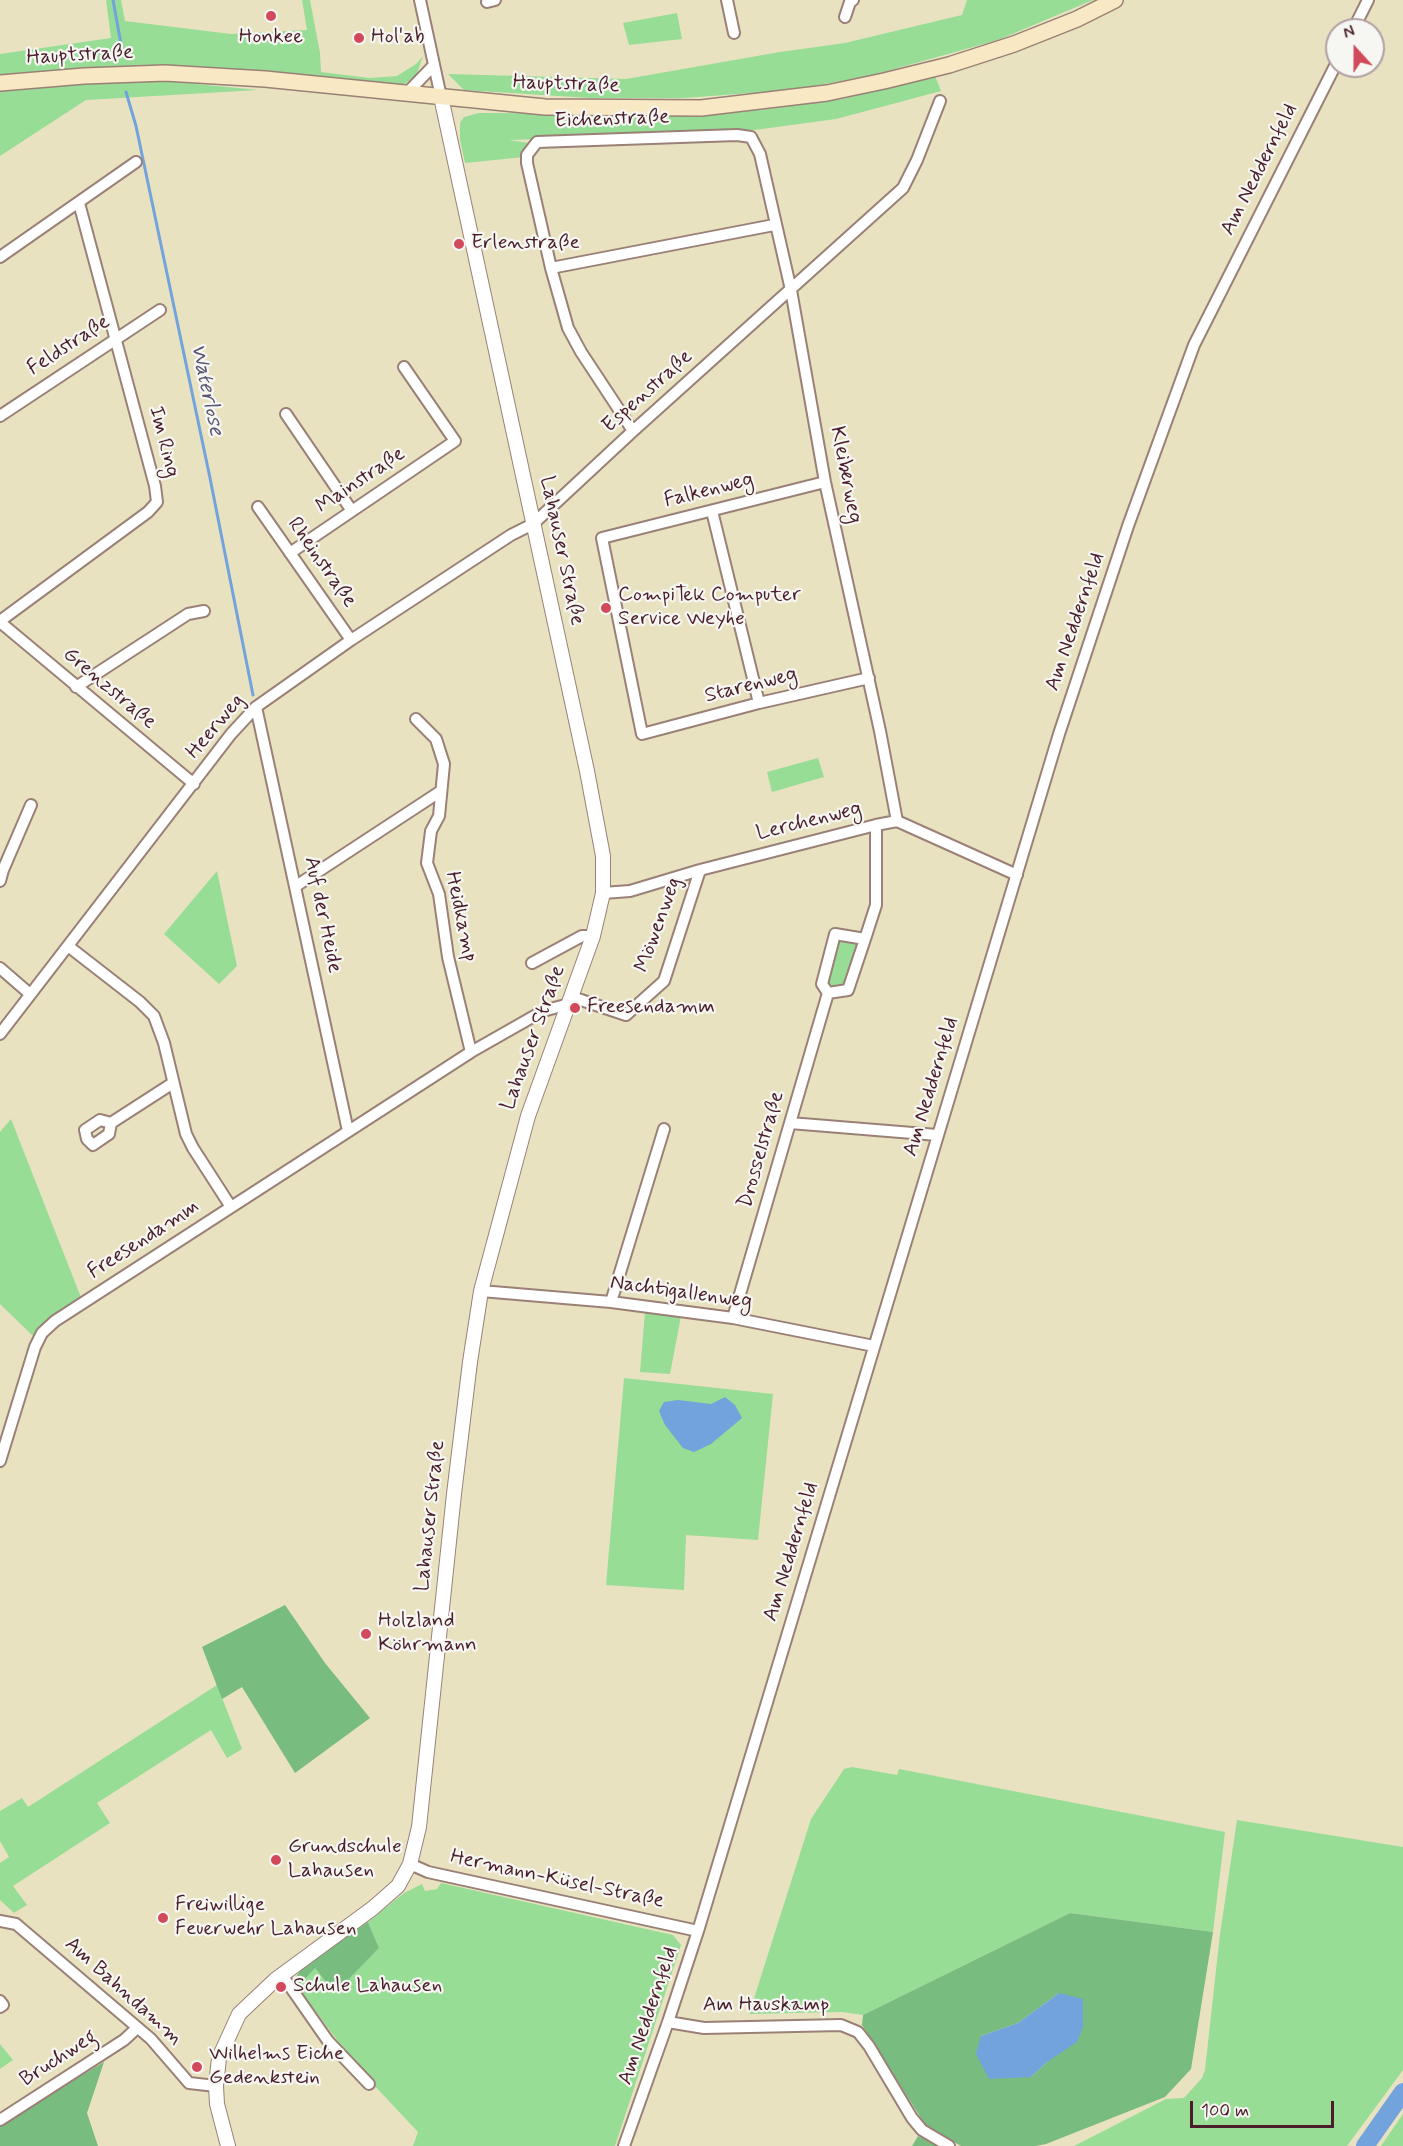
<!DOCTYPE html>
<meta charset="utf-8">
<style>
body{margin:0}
#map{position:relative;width:1403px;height:2146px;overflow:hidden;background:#e9e2c0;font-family:Mynerve,sans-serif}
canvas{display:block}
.north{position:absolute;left:1325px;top:18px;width:60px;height:60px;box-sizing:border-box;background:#f6f6f2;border:2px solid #b1a0a2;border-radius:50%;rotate:339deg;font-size:16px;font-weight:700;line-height:24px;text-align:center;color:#4a1f2b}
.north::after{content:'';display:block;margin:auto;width:21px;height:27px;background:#d1495b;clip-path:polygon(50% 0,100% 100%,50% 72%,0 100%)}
.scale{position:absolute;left:1190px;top:2101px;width:144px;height:27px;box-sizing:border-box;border:3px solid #4a1f2b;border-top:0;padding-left:8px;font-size:18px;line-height:21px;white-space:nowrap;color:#4a1f2b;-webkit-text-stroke:4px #f6f6f2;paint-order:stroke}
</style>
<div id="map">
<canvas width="1403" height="2146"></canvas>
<div class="north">N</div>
<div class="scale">100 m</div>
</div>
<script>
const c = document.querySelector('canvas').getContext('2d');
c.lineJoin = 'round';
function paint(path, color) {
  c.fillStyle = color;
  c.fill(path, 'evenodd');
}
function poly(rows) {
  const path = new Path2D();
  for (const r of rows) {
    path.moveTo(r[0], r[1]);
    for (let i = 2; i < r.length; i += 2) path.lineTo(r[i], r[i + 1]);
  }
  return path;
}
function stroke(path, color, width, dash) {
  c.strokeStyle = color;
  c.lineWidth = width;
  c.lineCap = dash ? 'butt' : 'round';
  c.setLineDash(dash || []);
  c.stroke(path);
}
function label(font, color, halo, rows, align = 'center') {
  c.font = font + ' Mynerve,sans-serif';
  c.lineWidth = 4.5;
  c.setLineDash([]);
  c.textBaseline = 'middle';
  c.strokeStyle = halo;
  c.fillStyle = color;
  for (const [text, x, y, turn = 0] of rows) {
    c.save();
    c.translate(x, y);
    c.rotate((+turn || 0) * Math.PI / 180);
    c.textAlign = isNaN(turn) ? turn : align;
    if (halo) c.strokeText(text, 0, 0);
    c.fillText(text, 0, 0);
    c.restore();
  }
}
paint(poly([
 [106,0,121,0,125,21,231,34,307,30,302,0,310,0,320,53,321,72,370,78,397,76,416,64,423,56,416,76,403,85,384,85,167,65,0,75,0,54,111,38],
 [967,0,1093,0,998,40,873,75,792,90,684,98,590,98,464,90,448,74,626,79,780,52,845,43,920,25,962,15],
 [677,13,682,39,629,45,623,23],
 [935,76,941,91,836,119,740,132,509,140,529,143,525,148,524,157,465,163,460,140,460,123,464,117,479,113,665,114,762,110,843,99],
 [166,81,258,90,86,100,0,156,0,90,88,83],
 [818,758,824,777,772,792,767,772],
 [217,871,237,966,219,984,164,934],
 [836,937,863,941,847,989,829,992,824,984],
 [11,1119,82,1300,48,1323,34,1337,0,1304,0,1132],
 [645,1312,681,1316,670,1374,640,1372],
 [624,1378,773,1394,758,1540,686,1535,684,1590,606,1585],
 [217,1685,242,1749,227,1758,211,1730,97,1803,110,1823,13,1886,27,1905,14,1913,0,1900,0,1863,9,1857,0,1841,0,1811,22,1798,28,1807],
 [852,1767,897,1775,899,1769,1225,1832,1213,1932,1070,1913,863,2015,842,2012,749,2014,811,1819,844,1769],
 [1237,1820,1403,1847,1403,2070,1347,2146,1074,2146,1166,2099,1184,2098,1202,2078,1205,2070,1220,1934],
 [441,1883,673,1935,681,1945,615,2146,413,2146,418,2132,356,2066,298,1987,315,1968,335,1992,379,1948,368,1922,404,1893,422,1884,425,1891,437,1889],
 [0,2044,13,2060,0,2069],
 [1403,2114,1403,2146,1381,2146]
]), '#97dd96');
paint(poly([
 [285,1605,325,1663,370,1718,295,1773,242,1687,222,1699,202,1647],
 [1070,1913,1213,1932,1191,2069,1165,2097,1046,2144,1036,2146,961,2146,926,2126,862,2025,863,2015],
 [1059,1993,1047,2062,1031,2077,981,2036,1018,2023],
 [368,1922,379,1948,335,1993,315,1968,298,1987,293,1981,303,1967],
 [104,2062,87,2113,98,2146,0,2146,0,2125],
 [918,2136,938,2146,912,2146]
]), '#79bc7f');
paint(poly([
 [725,1397,735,1405,742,1418,711,1444,694,1452,683,1448,665,1425,659,1411,664,1402,678,1400,711,1404],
 [1059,1993,1083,1999,1083,2027,1077,2042,1047,2062,1031,2077,989,2079,976,2054,981,2036,1018,2023]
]), '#72a3dc');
stroke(poly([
 [113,0,123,55],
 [126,92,136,126,210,478,253,695]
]), '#72a3dc', 3);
stroke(poly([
 [1365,2146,1403,2092]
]), '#72a3dc', 18);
const minor = poly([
 [420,0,441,97],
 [727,0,734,33],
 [487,2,495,0],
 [845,17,850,2,853,0],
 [1353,30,1368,0],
 [407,93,434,65],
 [0,257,136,162],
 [551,268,774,225],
 [286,414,352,511],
 [0,416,160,310],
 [633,431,581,352,568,328,551,268,527,163,527,155,537,142,737,135,751,137,760,154,791,290,825,482,880,731,897,821],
 [825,482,602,538,642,734,759,703,869,678],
 [258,507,351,640],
 [712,511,759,703],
 [290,553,455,441,404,367],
 [0,621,148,512,157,502,155,486,79,203],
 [0,622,194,784],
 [76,687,188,614,204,611],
 [256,707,348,1131],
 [416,719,436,739,444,764,439,816,431,831,427,863,439,894,448,957,471,1052],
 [0,881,3,870,31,805],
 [296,886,441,791],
 [603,893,630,891,700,870,876,825,897,821,1017,875],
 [865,939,876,905,876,825],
 [68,946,140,1002,154,1016,164,1043,186,1134,193,1148,231,1207],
 [532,963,582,936,593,936],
 [0,968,30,994],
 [572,997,626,1015,664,981,700,870],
 [0,1034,231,734,256,707,351,640,511,535,533,524,633,431,903,188,917,160,940,101],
 [111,1123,100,1120,85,1130,87,1139,93,1145,109,1134,111,1123,173,1083],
 [790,1123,937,1135],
 [481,1291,611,1302,733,1318,874,1346],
 [611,1302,664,1129],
 [733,1318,828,993,822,984,835,934,865,939,848,990,828,993],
 [0,1461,35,1347,42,1333,55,1321,471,1052,543,1011,569,1004],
 [410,1864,428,1872,698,1931],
 [0,1921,16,1924,151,2039,189,2083,216,2086],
 [282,1975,328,2041,369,2084],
 [0,2001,3,2005,0,2007],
 [668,2022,704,2028,841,2025,858,2032,869,2046,912,2118,922,2130,949,2146],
 [0,2120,124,2040,137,2028],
 [624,2146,668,2022,698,1931,1059,734,1128,526,1194,345,1337,62]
]);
const tertiary = poly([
 [228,2146,217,2104,216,2086,219,2058,239,2014,275,1980,373,1908,398,1886,410,1864,419,1827,454,1494,470,1362,481,1291,528,1116,593,936,603,893,603,856,587,771,441,97]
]);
const secondary = poly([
 [0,83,84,76,165,73,265,79,545,107,701,108,827,93,884,81,949,65,1014,44,1077,19,1115,0]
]);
stroke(minor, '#9a8076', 14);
stroke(tertiary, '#9a8076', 16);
stroke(secondary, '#9a8076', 18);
stroke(minor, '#fff', 10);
stroke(tertiary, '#fff', 14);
stroke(secondary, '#f8e8c3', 15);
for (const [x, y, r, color] of [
 [271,16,6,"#d1495b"],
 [359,38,6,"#d1495b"],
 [459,244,6,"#d1495b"],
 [606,608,6,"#d1495b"],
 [575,1008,6,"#d1495b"],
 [366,1634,6,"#d1495b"],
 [276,1860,6,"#d1495b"],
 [163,1918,6,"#d1495b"],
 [281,1987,6,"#d1495b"],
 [197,2067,6,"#d1495b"]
]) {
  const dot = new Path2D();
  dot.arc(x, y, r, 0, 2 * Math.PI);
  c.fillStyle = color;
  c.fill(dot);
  stroke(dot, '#f6f6f2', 2);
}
label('21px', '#4a1f2b', '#f6f6f2', [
 ["Honkee",271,38,"center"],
 ["Hol'ab",371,38],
 ["Erlenstraße",471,244],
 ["CompiTek Computer",618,596],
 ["Service Weyhe",618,620],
 ["Freesendamm",587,1008],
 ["Holzland",378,1622],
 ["Köhrmann",378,1646],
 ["Grundschule",288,1848],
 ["Lahausen",288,1872],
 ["Freiwillige",175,1906],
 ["Feuerwehr Lahausen",175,1930],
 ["Schule Lahausen",293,1987],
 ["Wilhelms Eiche",209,2055],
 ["Gedenkstein",209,2079]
], 'left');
label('21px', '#4a1f2b', '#f6f6f2', [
 ["Hauptstraße",80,56,-3],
 ["Hauptstraße",566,85,2],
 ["Eichenstraße",612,120,-2],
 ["Am Neddernfeld",1260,170,-63],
 ["Feldstraße",69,346,-33],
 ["Espenstraße",648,392,-42],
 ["Im Ring",163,442,76],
 ["Kleiberweg",845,475,79],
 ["Mainstraße",361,481,-34],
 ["Falkenweg",709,491,-14],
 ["Lahauser Straße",561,551,78],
 ["Rheinstraße",321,563,55],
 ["Am Neddernfeld",1076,622,-71],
 ["Starenweg",751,686,-14],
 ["Grenzstraße",109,689,40],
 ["Heerweg",216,727,-50],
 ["Lerchenweg",809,822,-14],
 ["Auf der Heide",322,915,78],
 ["Heidkamp",460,917,78],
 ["Möwenweg",659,925,-70],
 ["Lahauser Straße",534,1038,-70],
 ["Am Neddernfeld",932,1087,-73],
 ["Drosselstraße",762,1150,-74],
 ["Freesendamm",144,1240,-33],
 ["Nachtigallenweg",681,1293,8],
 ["Lahauser Straße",431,1516,-84],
 ["Am Neddernfeld",792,1552,-73],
 ["Hermann-Küsel-Straße",557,1880,12],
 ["Am Bahndamm",123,1992,42],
 ["Am Hauskamp",766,2006],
 ["Am Neddernfeld",649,2016,-71],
 ["Bruchweg",59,2059,-33]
]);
label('italic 22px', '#5a5472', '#f6f6f2', [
 ["Waterlose",206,390,78]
]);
</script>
